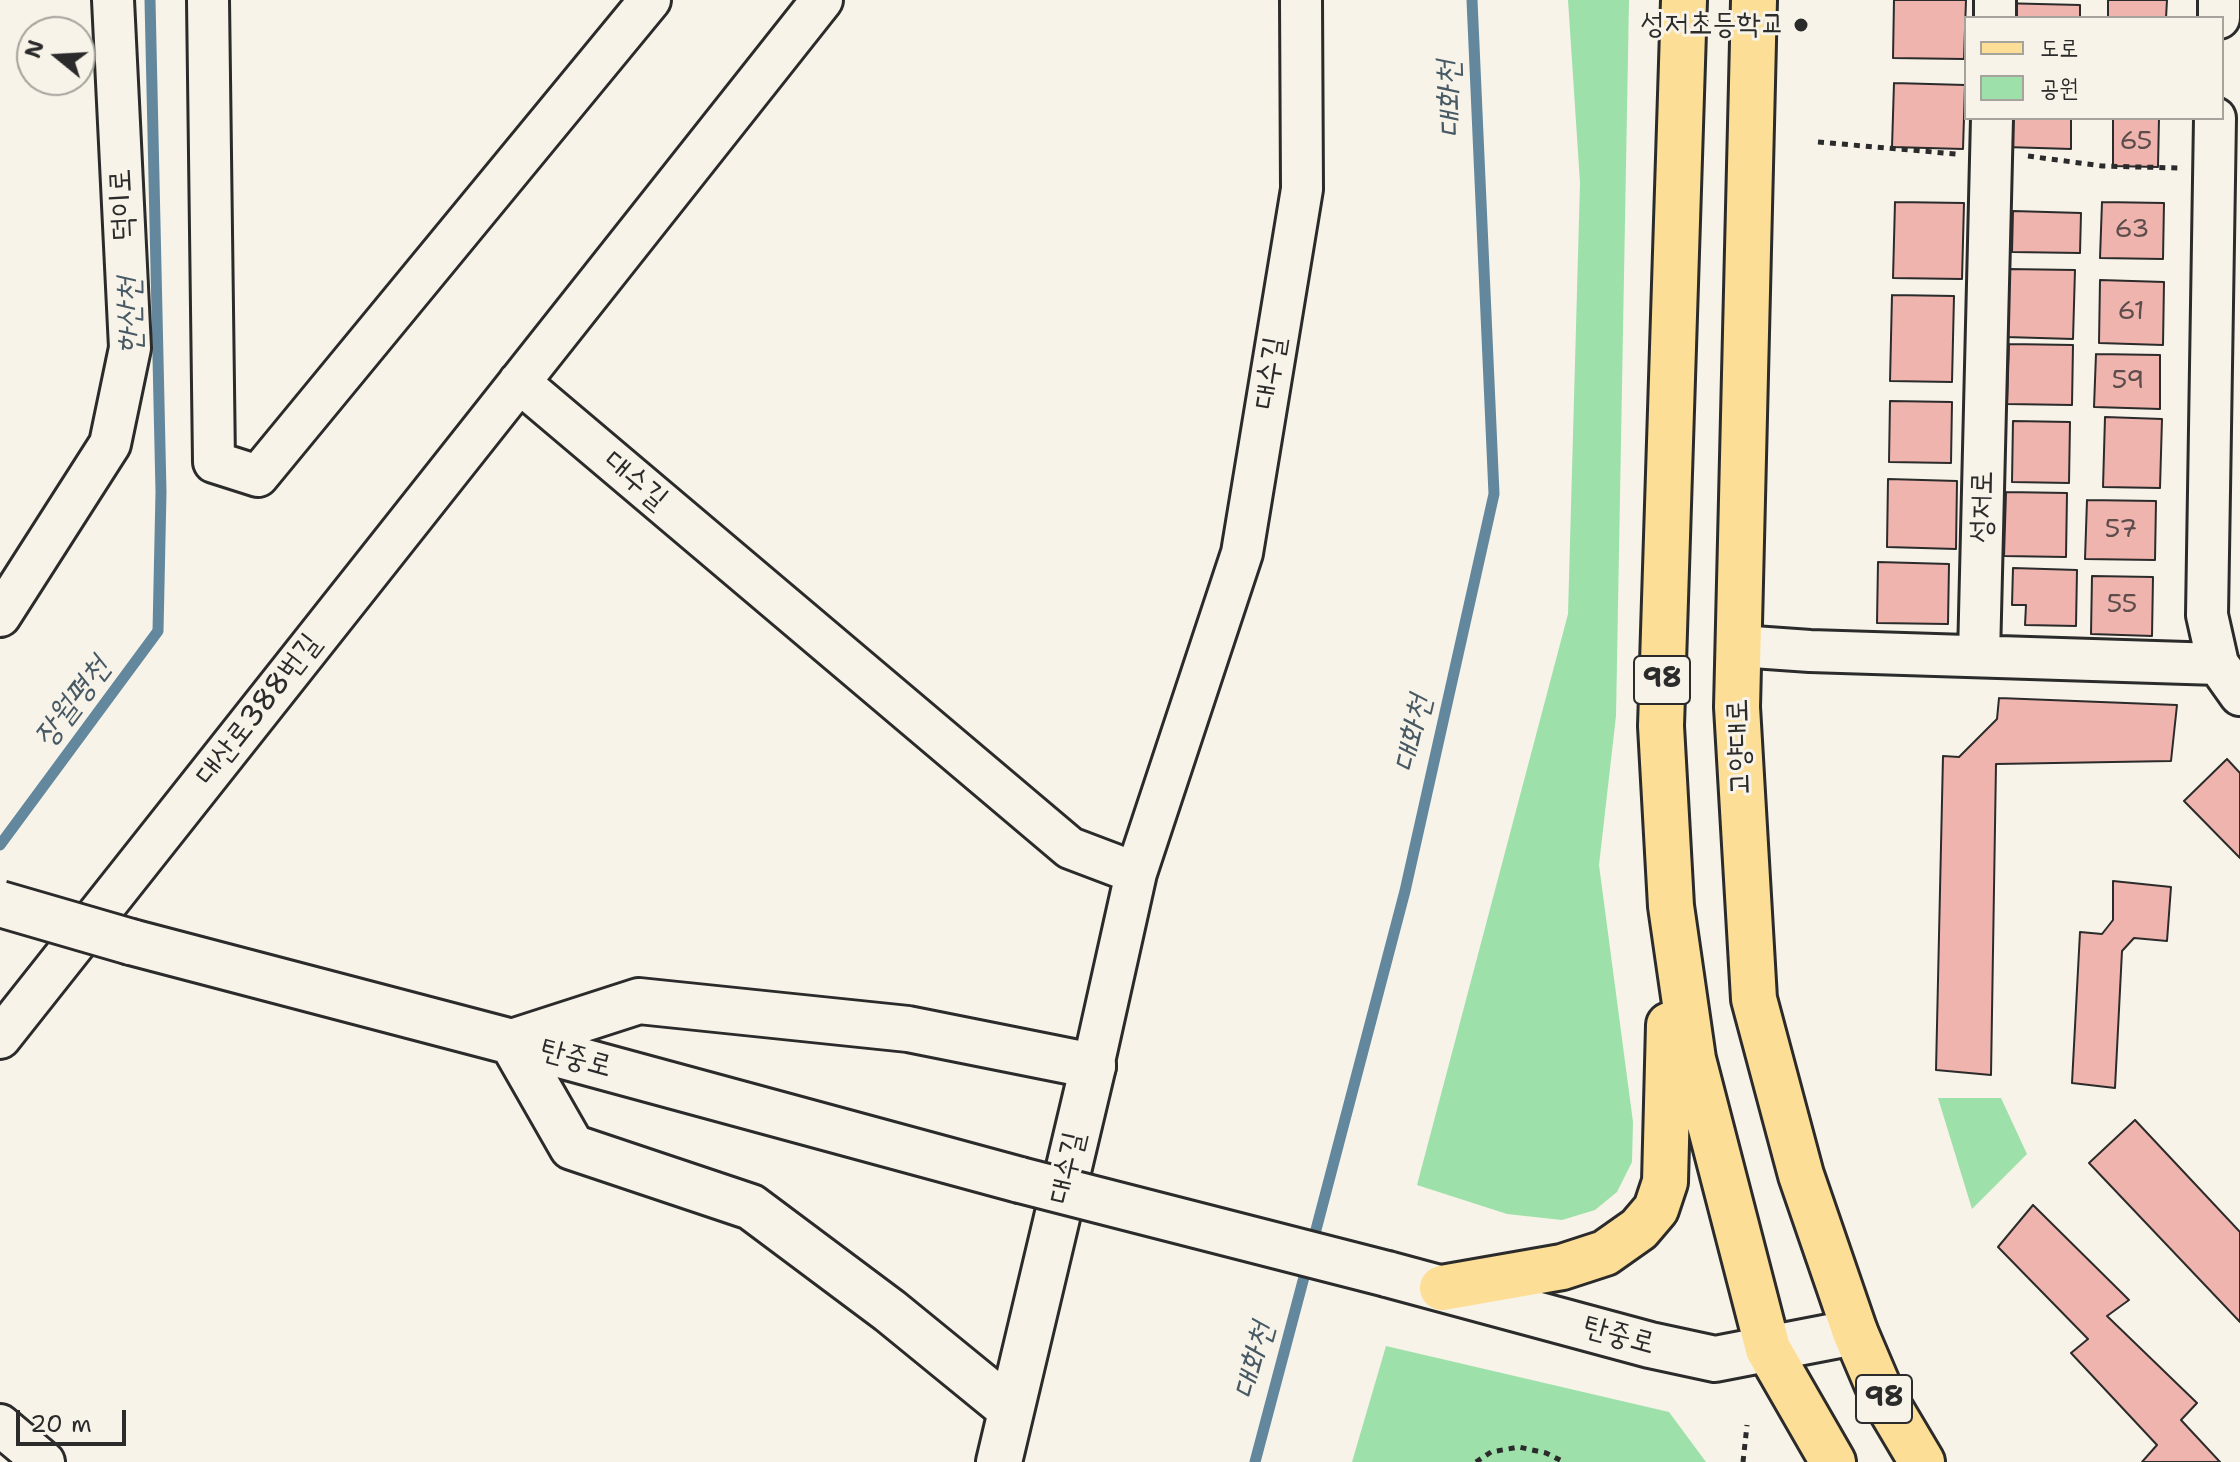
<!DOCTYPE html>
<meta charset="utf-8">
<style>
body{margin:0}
#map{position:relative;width:2240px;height:1462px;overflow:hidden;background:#f7f3e8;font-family:"Shantell Sans","Poor Story",sans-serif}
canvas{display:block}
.legend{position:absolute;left:1964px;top:16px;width:260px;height:104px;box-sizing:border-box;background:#f7f3e8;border:2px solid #a5a39c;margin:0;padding:10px 14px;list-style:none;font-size:24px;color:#2b2b2b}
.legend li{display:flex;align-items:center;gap:16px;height:40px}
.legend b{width:40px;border:2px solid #a5a39c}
.north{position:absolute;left:16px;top:16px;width:80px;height:80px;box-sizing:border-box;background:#f7f3e8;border:2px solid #a5a39c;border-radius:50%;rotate:288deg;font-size:22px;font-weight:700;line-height:32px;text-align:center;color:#2b2b2b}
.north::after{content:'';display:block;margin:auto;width:28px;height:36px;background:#2b2b2b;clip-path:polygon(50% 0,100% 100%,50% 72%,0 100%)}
.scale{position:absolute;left:16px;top:1410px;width:110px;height:36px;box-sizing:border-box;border:4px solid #2b2b2b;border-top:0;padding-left:10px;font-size:24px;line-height:28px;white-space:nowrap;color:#2b2b2b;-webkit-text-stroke:6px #f7f3e8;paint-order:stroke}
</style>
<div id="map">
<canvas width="2240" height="1462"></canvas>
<ul class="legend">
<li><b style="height:10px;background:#fdde96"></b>도로</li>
<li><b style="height:22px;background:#9ee0aa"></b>공원</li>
</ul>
<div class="north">N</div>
<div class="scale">20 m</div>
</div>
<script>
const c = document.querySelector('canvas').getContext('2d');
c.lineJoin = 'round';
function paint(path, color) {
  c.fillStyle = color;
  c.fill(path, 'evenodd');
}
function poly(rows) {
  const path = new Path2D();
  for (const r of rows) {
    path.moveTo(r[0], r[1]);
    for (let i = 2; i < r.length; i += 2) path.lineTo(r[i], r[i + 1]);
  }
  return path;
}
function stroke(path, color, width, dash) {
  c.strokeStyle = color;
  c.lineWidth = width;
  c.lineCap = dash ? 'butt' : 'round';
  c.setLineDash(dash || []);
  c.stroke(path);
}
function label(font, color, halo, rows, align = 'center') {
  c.font = font + ' "Shantell Sans","Poor Story",sans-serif';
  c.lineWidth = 6;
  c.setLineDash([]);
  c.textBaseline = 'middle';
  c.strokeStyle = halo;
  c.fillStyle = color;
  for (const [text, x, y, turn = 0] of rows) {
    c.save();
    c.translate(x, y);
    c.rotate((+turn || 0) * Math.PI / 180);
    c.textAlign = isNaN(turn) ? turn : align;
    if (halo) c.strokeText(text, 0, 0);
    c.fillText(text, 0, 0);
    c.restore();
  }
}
paint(poly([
 [1568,0,1629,0,1616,716,1599,865,1633,1122,1632,1162,1617,1192,1595,1210,1562,1220,1507,1214,1417,1185,1568,614,1580,183],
 [1938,1098,2001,1098,2027,1154,1972,1209],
 [1386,1346,1669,1412,1706,1462,1352,1462]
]), '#9ee0aa');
stroke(poly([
 [0,845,158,631,161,492,150,0],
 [1312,1245,1405,891,1494,494,1472,0],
 [1255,1462,1308,1262]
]), '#63879d', 11);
const building = poly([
 [1894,0,1966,0,1964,59,1893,58,1894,0],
 [2108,0,2167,0,2166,18,2108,18,2108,0],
 [1998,3,2080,5,2080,18,1998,18,1998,3],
 [1894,83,1965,85,1963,149,1892,147,1894,83],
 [2007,118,2071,118,2071,149,2006,147,2007,118],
 [2113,118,2159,118,2158,167,2113,166,2113,118],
 [1895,202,1964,203,1962,279,1893,278,1895,202],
 [2102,202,2164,203,2163,259,2100,258,2102,202],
 [2013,211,2081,213,2080,253,2012,252,2013,211],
 [2007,269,2075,270,2073,339,2006,337,2007,269],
 [2100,280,2164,282,2163,345,2099,343,2100,280],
 [1892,295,1954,296,1952,382,1890,381,1892,295],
 [2009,344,2073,345,2072,405,2007,404,2009,344],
 [2096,354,2160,355,2160,409,2094,407,2096,354],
 [1890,401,1952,402,1951,463,1889,462,1890,401],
 [2105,417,2162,419,2160,488,2103,487,2105,417],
 [2013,421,2070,422,2069,483,2012,482,2013,421],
 [1888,479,1957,481,1956,549,1887,547,1888,479],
 [2006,492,2067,493,2066,557,2004,556,2006,492],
 [2087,500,2156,501,2155,560,2085,559,2087,500],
 [1878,562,1949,564,1948,624,1877,623,1878,562],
 [2013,568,2077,570,2076,626,2025,625,2026,605,2012,605,2013,568],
 [2092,576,2153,577,2152,636,2091,634,2092,576],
 [1999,698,2177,705,2171,761,1996,764,1991,1075,1936,1070,1943,756,1959,757,1997,719,1999,698],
 [2227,759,2240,773,2240,858,2184,801,2227,759],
 [2113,881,2171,887,2167,941,2134,938,2122,951,2115,1088,2072,1083,2080,932,2102,934,2113,920,2113,881],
 [2135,1120,2240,1232,2240,1322,2089,1163,2135,1120],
 [2033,1205,2129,1300,2107,1316,2197,1403,2181,1420,2220,1462,2142,1462,2157,1445,2071,1353,2088,1339,1998,1247,2033,1205]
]);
paint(building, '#efb4ad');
stroke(building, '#2b2b2b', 2);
const minor = poly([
 [208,0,214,462,258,476,650,0],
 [1995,18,1995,0],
 [2219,18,2219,0],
 [2215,118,2207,615,2218,664,2240,695],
 [519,382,1070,848,1136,873],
 [0,616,110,444,130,348,113,0],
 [1739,646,1810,651,2218,664],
 [1979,656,1992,118],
 [0,1038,822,0],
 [1093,1066,1136,873,1242,553,1302,189,1301,0],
 [0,1425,44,1462]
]);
const tertiary = poly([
 [999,1462,1093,1066]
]);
const secondary = poly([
 [131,942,512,1042,1020,1180],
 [1387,1274,1650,1345,1715,1359,1855,1332],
 [1010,1409,890,1311,751,1207,572,1147,512,1042,639,1001,908,1029,1093,1066]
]);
const primary = poly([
 [1684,0,1661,726,1671,906,1693,1059,1768,1349,1833,1462],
 [1754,0,1737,707,1754,999,1801,1175,1855,1332,1881,1393,1922,1462],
 [1442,1288,1562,1267,1605,1253,1639,1229,1656,1209,1665,1182,1669,1025]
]);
stroke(minor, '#2b2b2b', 46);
stroke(tertiary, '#2b2b2b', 50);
stroke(secondary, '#2b2b2b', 50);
stroke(primary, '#2b2b2b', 50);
stroke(poly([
 [1818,142,1956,154],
 [2028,156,2102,166,2178,168],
 [1476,1462,1491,1452,1519,1447,1546,1453,1564,1462],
 [1743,1462,1747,1425]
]), '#2b2b2b', 5, [6, 6]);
stroke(minor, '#f7f3e8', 40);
stroke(tertiary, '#f7f3e8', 44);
stroke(secondary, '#f7f3e8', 44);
stroke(primary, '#fdde96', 44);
const secondaryBridge = poly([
 [0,904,131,942],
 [1020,1180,1387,1274]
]);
stroke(secondaryBridge, '#2b2b2b', 50, []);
stroke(secondaryBridge, '#f7f3e8', 44);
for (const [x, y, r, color] of [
 [1801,25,8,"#2b2b2b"]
]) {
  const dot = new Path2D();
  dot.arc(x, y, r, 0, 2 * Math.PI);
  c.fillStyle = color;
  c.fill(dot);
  stroke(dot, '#f7f3e8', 3);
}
label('26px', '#5c4d4c', null, [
 ["65",2136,142],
 ["63",2132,230],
 ["61",2131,312],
 ["59",2128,381],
 ["57",2121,530],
 ["55",2122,605]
]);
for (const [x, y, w] of [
 [1662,680,56],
 [1884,1399,56]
]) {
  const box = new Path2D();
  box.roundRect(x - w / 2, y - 24, w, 48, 6);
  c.fillStyle = '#f7f3e8';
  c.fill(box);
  stroke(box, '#2b2b2b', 2);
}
label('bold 28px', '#2b2b2b', null, [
 ["98",1662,680],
 ["98",1884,1399]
]);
label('30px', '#2b2b2b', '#f7f3e8', [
 ["성저초등학교",1785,25]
], 'right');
label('30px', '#2b2b2b', '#f7f3e8', [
 ["덕이로",123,205,-93],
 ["대수길",1271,373,-81],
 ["대수길",635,481,40],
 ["성저로",1983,507,-89],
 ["대산로388번길",259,710,-52],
 ["고양대로",1740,747,-92],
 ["탄중로",576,1059,15],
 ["대수길",1068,1168,-77],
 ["탄중로",1619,1336,15]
]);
label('italic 32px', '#475964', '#f7f3e8', [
 ["대화천",1451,99,-92],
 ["한산천",131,316,-91],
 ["장월평천",73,703,-53],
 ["대화천",1414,734,-77],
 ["대화천",1255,1361,-75]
]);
</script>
